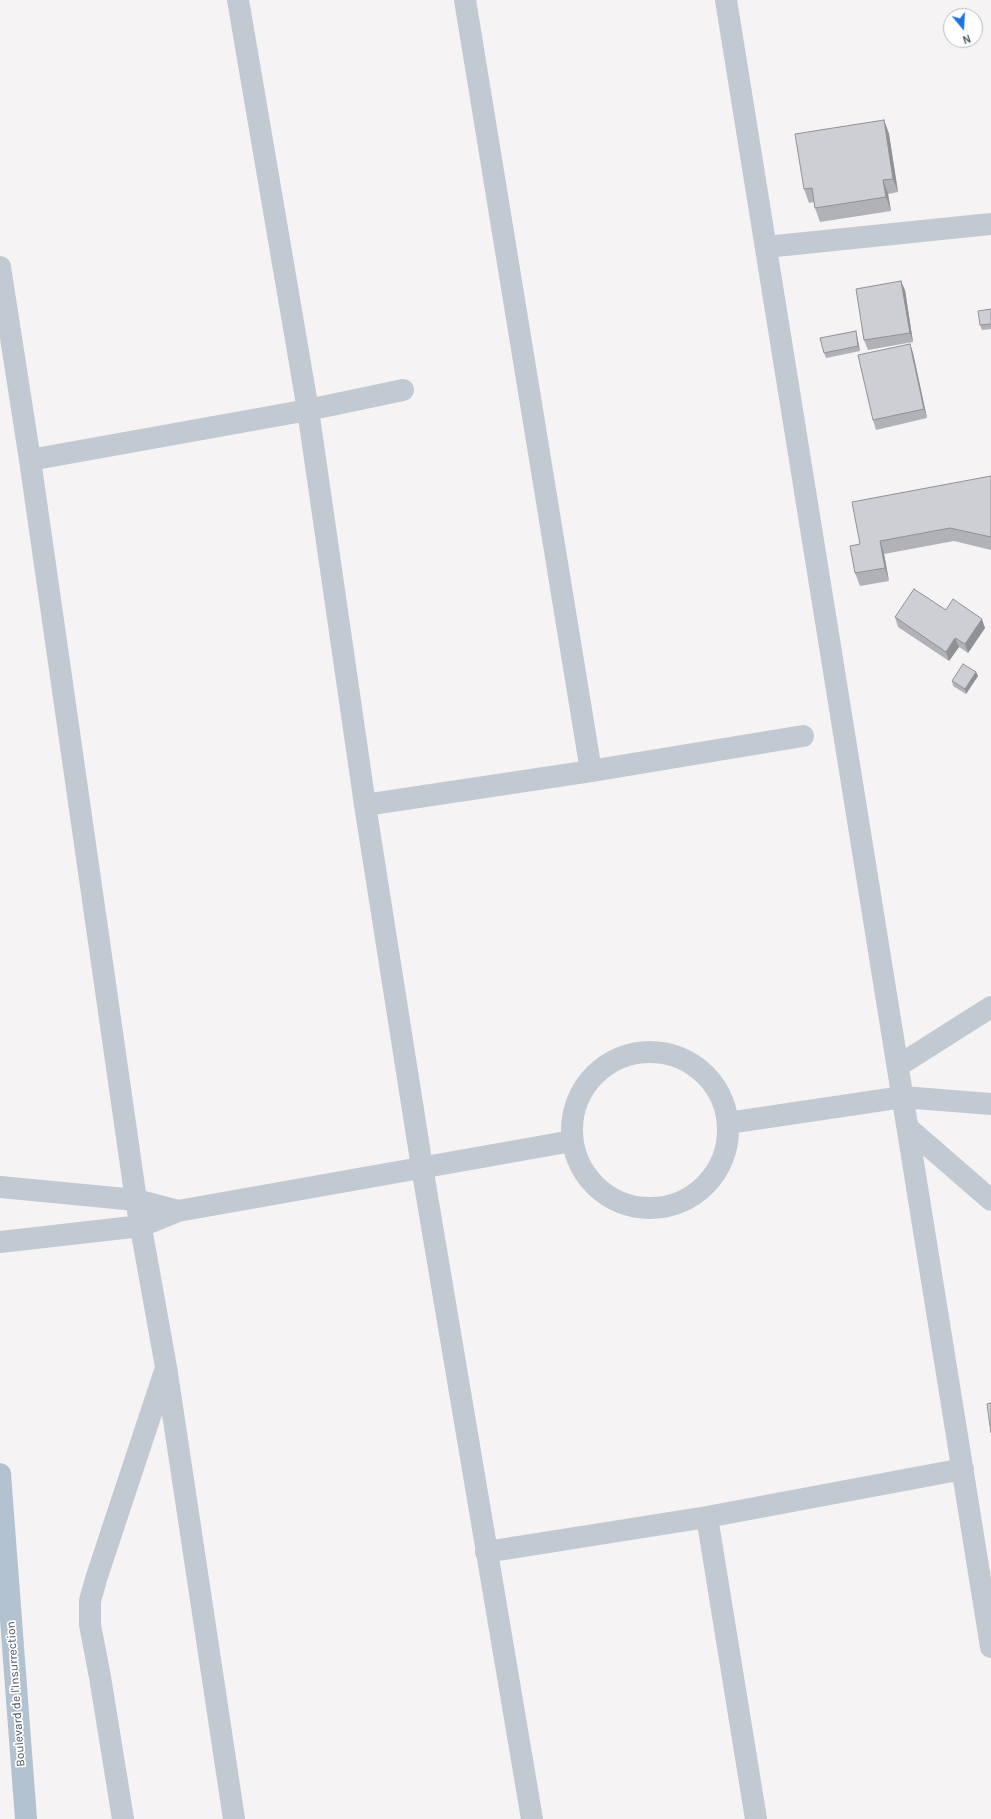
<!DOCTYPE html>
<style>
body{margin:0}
#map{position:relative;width:991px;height:1819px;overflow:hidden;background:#f5f3f3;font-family:Karla,sans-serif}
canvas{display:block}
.north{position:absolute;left:943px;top:8px;width:40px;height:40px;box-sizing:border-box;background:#fff;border:1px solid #b7bbc0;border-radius:50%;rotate:162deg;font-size:11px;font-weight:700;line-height:16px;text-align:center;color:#4a5661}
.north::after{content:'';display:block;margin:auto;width:14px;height:18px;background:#1a73e8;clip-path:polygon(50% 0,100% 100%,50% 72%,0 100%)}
</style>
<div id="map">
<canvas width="991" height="1819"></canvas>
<div class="north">N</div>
</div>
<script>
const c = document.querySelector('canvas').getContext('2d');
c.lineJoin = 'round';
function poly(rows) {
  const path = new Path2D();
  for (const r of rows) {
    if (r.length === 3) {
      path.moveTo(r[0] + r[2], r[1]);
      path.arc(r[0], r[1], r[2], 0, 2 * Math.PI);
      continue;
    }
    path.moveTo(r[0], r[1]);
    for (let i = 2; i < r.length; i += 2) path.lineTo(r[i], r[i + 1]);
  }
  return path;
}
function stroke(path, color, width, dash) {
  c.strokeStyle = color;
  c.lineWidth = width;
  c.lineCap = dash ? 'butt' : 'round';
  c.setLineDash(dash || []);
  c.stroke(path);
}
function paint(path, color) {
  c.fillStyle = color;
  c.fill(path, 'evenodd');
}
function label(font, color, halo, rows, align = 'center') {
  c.font = font + ' Karla,sans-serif';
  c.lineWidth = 3.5;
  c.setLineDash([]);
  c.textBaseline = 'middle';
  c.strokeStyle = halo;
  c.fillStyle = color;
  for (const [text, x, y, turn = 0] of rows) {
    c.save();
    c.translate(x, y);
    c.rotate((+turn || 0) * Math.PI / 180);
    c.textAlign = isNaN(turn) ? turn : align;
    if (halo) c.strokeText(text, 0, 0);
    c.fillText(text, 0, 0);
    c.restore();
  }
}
stroke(poly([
 [238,0,308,410,365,805,422,1167,532,1819],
 [465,0,591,771],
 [726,0,991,1647],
 [766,247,991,224],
 [0,267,30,460,136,1200,166,1367,234,1819],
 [30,460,308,410,403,390],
 [365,805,591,771,803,736],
 [650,1130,78],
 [898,1066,991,1007],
 [728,1123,903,1097,991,1104],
 [908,1128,991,1200],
 [0,1187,136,1200,178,1211],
 [0,1242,141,1226,178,1211,572,1141],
 [707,1517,756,1819],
 [486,1552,707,1517,963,1469],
 [123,1819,100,1677,90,1625,90,1601,96,1579,165,1371]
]), '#c1cad2', 22);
stroke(poly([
 [0,1474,26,1819]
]), '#b3c2d1', 22);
paint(poly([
 [884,120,889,134,898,192,888,194,891,211,820,222,815,208,814,202,809,203,804,189],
 [905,290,913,342,868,350,864,340],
 [991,309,991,329,982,330,980,325],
 [857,336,860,351,826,358,824,353],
 [910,344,913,353,927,418,876,430,873,420],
 [991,476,991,550,954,541,884,554,889,581,860,586,855,573,860,544],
 [946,610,985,628,968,653,959,647,949,661,898,627,895,617],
 [976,672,978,676,966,694,953,686,952,681]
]), '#b0b2b7');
paint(poly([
 [884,120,889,134,898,192,893,179],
 [883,180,888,194,891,211,886,197],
 [901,281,905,290,913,342,910,333],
 [856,331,860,351,858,346],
 [910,344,913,353,927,418,924,409],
 [880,541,884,554,889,581,885,568],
 [982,619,985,628,968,653,965,644],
 [955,638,959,647,949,661,946,652],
 [976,672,978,676,966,694,965,689]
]), '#909195');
const building = poly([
 [884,120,893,179,883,180,886,197,815,208,812,188,804,189,795,134,884,120],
 [901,281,910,333,864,340,856,289,901,281],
 [991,309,991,324,980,325,978,311,991,309],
 [856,331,858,346,824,353,820,338,856,331],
 [910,344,924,409,873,420,858,355,910,344],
 [991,476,991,537,950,528,880,541,885,568,855,573,850,546,860,544,852,502,991,476],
 [914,589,946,610,953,599,982,619,965,644,955,638,946,652,895,617,914,589],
 [963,664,976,672,965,689,952,681,963,664],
 [991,1403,991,1433,987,1404,991,1403]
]);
paint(building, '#cdcfd5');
stroke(building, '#909195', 1);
label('12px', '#4a5661', '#fff', [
 ["Boulevard de l'Insurrection",16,1694,-94]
]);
</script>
